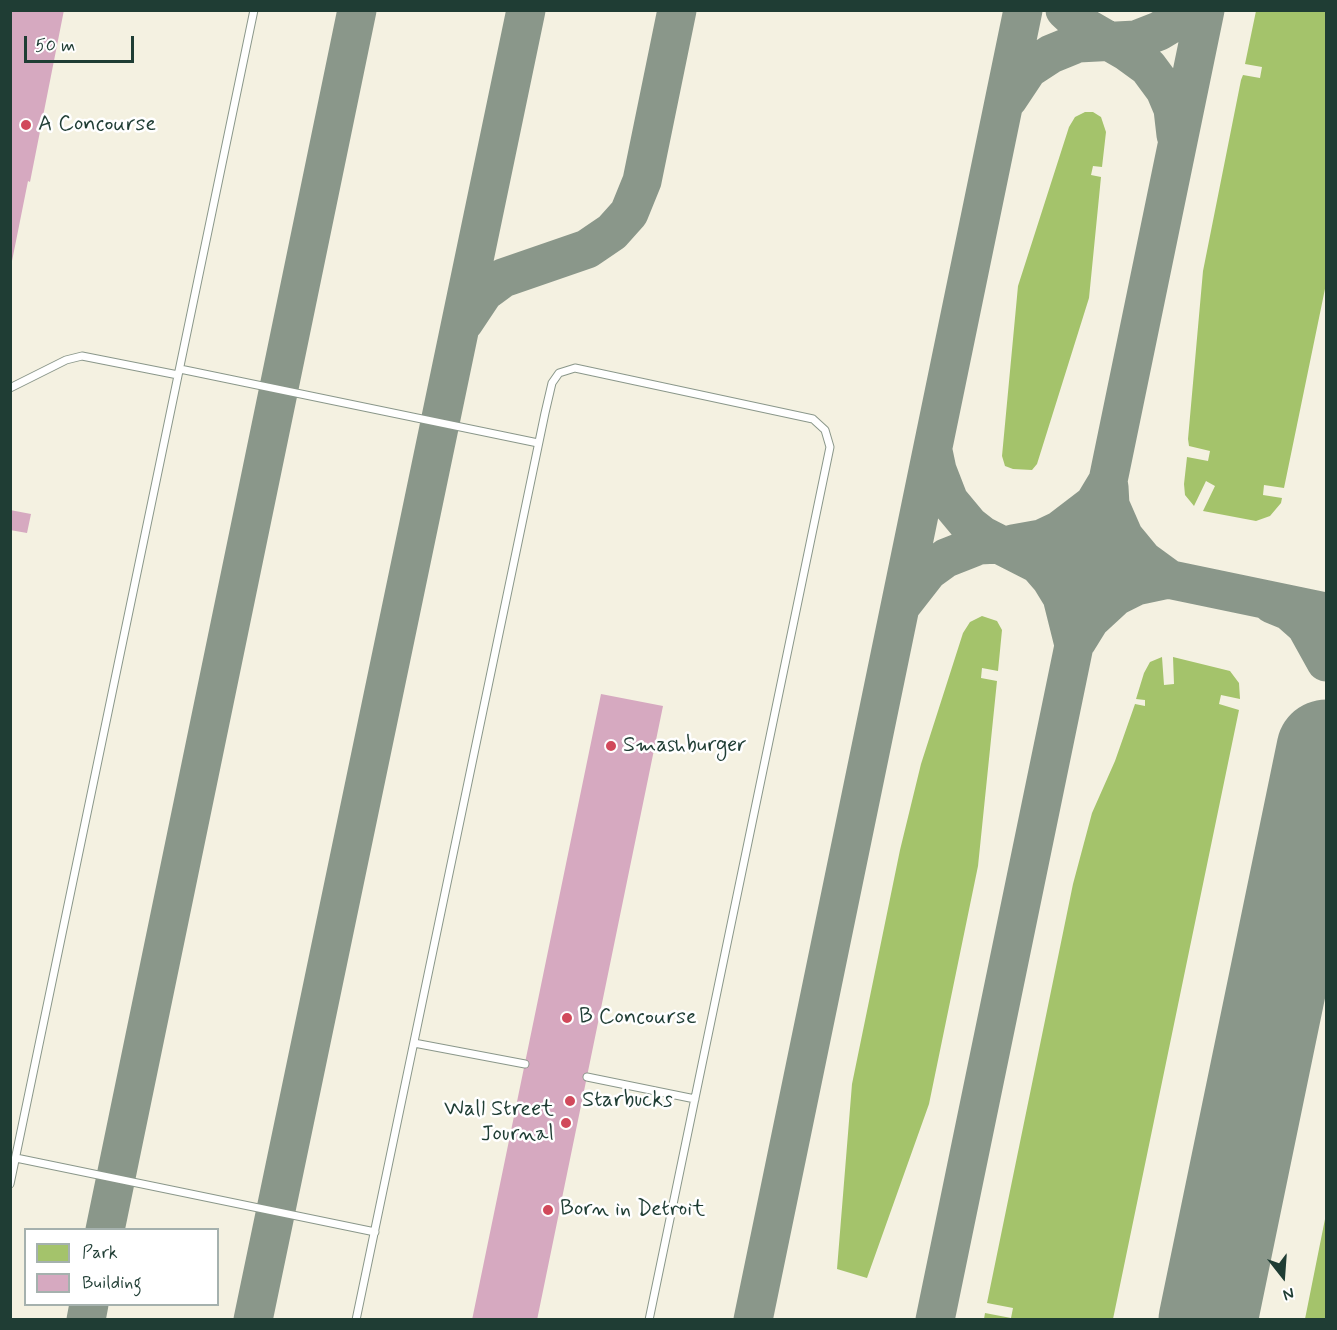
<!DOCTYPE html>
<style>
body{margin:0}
#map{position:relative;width:1337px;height:1330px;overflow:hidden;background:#f4f1e1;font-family:Mynerve,sans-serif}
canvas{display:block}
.frame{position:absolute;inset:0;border:12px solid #1f3d34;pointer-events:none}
.legend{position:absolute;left:24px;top:1228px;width:195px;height:78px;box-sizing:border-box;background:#fff;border:2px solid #a5b1ae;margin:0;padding:8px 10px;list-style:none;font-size:18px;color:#1f3d34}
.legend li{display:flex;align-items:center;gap:12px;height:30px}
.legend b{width:30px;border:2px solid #a5b1ae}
.north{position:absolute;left:1253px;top:1246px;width:60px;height:60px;-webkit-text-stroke:4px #fff;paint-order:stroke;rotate:163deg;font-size:16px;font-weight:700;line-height:24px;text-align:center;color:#1f3d34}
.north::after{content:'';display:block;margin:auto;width:21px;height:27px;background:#1f3d34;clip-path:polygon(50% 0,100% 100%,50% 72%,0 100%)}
.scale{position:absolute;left:24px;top:36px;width:110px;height:27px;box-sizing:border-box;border:3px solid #1f3d34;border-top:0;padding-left:8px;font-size:18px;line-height:21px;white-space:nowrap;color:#1f3d34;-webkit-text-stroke:4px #fff;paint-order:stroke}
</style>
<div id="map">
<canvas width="1337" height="1330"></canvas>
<div class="frame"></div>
<ul class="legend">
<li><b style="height:16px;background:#a4c36b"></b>Park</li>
<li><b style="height:16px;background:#d6a9c0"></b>Building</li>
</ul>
<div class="north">N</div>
<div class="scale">50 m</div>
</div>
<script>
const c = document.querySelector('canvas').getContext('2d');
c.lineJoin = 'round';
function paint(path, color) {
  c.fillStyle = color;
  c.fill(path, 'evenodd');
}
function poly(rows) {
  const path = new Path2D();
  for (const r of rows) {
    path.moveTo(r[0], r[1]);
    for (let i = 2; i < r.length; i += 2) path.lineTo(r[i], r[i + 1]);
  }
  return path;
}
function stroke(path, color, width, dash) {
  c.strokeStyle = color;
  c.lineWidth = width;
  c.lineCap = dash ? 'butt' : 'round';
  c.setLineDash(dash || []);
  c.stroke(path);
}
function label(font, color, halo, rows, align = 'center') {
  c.font = font + ' Mynerve,sans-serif';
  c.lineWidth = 5;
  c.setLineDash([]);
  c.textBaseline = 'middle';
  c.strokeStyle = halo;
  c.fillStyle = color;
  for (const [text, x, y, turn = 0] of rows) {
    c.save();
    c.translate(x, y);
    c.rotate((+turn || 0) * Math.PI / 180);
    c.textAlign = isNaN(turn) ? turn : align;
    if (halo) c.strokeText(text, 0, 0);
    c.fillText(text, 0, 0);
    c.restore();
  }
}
paint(poly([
 [1256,11,1326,11,1326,284,1284,488,1264,485,1263,495,1282,498,1281,503,1270,516,1256,521,1203,511,1215,486,1206,481,1194,506,1185,495,1184,484,1187,457,1208,461,1210,451,1189,446,1188,439,1203,271,1241,80,1243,75,1260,78,1262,67,1245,64],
 [1085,112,1093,112,1101,117,1106,132,1102,167,1093,166,1091,175,1101,177,1089,298,1037,464,1032,470,1013,469,1005,466,1002,456,1018,286,1069,127,1075,117],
 [982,616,997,621,1002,630,998,671,982,668,981,678,997,681,978,866,929,1104,867,1278,837,1269,852,1084,900,850,921,764,963,633,970,622],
 [1162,657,1164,685,1174,684,1173,657,1230,671,1239,683,1240,699,1221,695,1219,704,1239,710,1113,1319,984,1319,985,1313,1011,1318,1013,1308,987,1303,1073,884,1092,813,1115,761,1135,704,1145,706,1145,700,1136,699,1144,673,1150,662],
 [1326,1214,1326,1319,1305,1319]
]), '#a4c36b');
stroke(poly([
 [1065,10,1081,25,1126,51,1148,67,1165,90,1173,109,1176,135],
 [1008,99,1028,69,1051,54,1078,43,1136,40,1159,31,1179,19,1187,10],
 [464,322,484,292,503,278,587,249,612,232,629,213,642,181,677,10],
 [933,451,937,470,949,501,969,525,983,536,1038,564,1051,579,1062,597,1073,641],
 [1013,544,1041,539,1060,530,1094,504,1106,484],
 [903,603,928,571,946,558,979,545,999,544,1326,612],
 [1272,604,1289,611,1306,626,1326,662],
 [1077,641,1090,620,1116,596,1136,586,1169,579,1143,560,1124,537,1110,505,1109,487],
 [105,1230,357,10],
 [86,1320,89,1304],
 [253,1320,526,10],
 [753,1320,1023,10],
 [935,1320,1205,10]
]), '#8a978a', 39);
stroke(poly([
 [1208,1320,1326,749]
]), '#8a978a', 99);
paint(poly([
 [10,10,64,10,30,182,28,181,12,261],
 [10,510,31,514,27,533,10,530],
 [601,694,663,706,537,1320,472,1320]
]), '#d6a9c0');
const lane = poly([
 [180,369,538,443],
 [10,388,66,360,82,356,178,375],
 [414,1043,525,1064],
 [587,1077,695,1099],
 [16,1158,375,1232],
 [10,1184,254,10],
 [356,1320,545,413,552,383,559,373,575,368,813,419,825,430,830,447,649,1320]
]);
stroke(lane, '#8a978a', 9);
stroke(lane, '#fff', 7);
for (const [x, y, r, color] of [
 [26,125,6,"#d1495b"],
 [611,746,6,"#d1495b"],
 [567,1018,6,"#d1495b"],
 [570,1101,6,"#d1495b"],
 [566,1123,6,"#d1495b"],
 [548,1210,6,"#d1495b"]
]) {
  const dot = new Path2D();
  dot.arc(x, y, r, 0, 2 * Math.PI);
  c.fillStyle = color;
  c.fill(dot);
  stroke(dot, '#fff', 2);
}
label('22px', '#1f3d34', '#fff', [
 ["A Concourse",38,125],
 ["Smashburger",623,746],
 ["B Concourse",579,1018],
 ["Starbucks",582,1101],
 ["Wall Street",554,1110,"right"],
 ["Journal",554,1135,"right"],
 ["Born in Detroit",560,1210]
], 'left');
</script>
